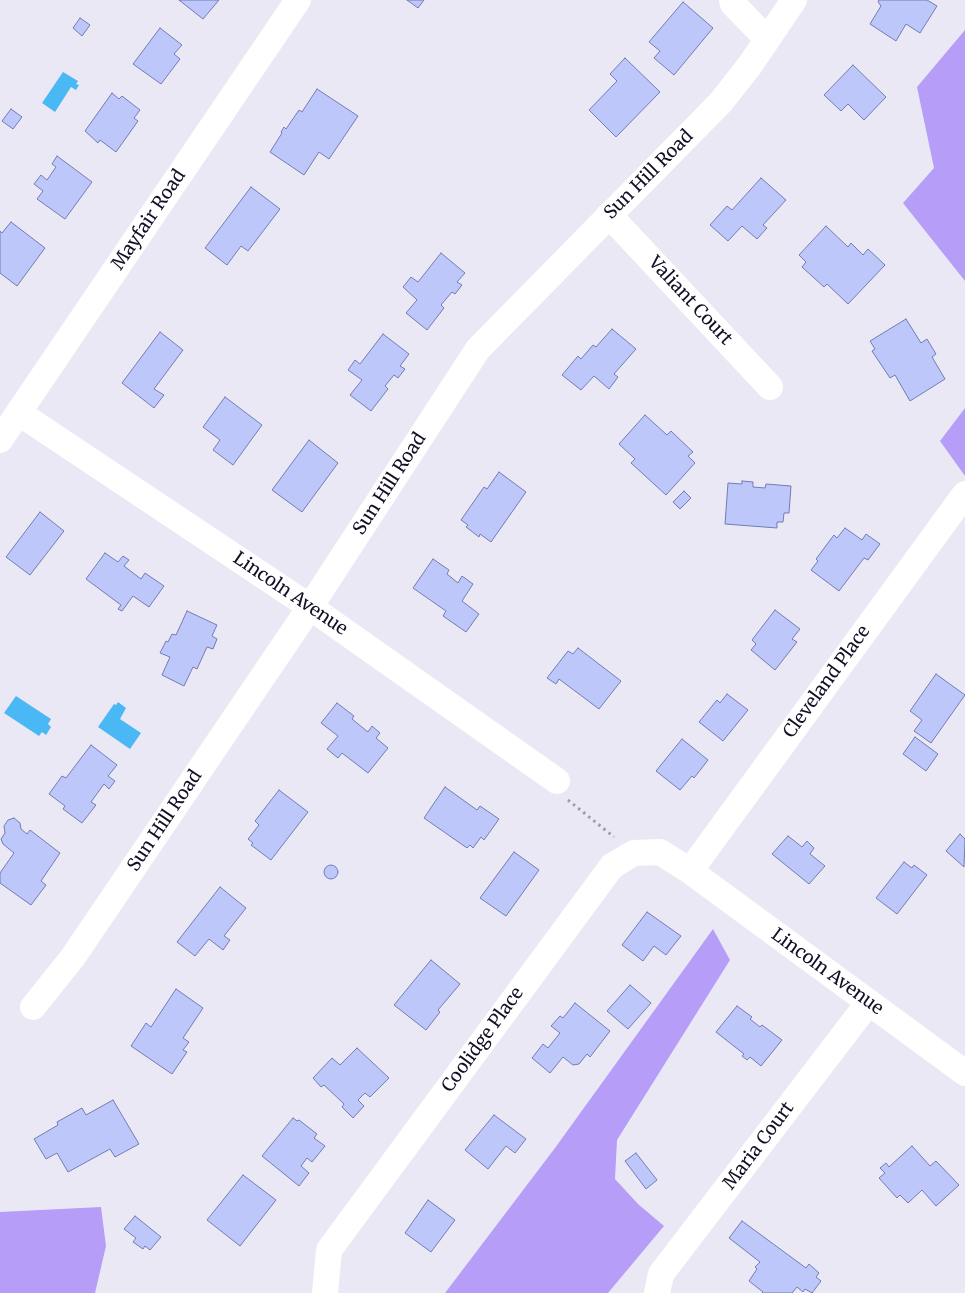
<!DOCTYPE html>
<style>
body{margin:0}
canvas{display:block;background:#ebe8f5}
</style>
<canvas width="965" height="1293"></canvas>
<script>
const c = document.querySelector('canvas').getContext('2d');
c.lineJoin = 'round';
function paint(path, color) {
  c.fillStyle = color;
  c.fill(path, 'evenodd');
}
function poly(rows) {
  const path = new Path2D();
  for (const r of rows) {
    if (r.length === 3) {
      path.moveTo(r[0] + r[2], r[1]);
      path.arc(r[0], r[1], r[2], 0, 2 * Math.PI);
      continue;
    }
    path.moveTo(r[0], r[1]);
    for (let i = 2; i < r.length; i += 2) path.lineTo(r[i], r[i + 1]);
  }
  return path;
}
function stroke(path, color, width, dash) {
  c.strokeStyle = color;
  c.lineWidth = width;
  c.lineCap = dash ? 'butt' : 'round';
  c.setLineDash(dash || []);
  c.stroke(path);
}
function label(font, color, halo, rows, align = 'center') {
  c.font = font + ' Merriweather,serif';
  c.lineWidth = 4;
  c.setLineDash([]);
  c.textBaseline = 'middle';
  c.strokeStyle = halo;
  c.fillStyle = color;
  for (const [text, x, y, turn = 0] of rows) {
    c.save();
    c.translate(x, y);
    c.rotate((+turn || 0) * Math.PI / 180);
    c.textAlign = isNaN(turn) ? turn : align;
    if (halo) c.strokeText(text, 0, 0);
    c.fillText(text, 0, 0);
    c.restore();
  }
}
paint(poly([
 [965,30,965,281,903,203,934,168,917,87],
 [965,408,965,476,940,441],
 [713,929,730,960,617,1140,615,1179,638,1204,664,1226,608,1293,445,1293,555,1148],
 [101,1207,106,1246,95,1293,0,1293,0,1212]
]), '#b69df8');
paint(poly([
 [63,72,78,81,76,84,79,85,76,90,71,87,55,112,42,103],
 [16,696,51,719,48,724,51,727,46,735,42,732,39,736,4,713],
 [118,702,126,708,120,719,141,733,130,749,98,727,114,704,116,705]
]), '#49b8f4');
const building = poly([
 [179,0,219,0,203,19,179,0],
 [407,0,424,0,418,8,407,0],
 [879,0,927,0,937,6,920,33,906,24,896,41,870,24,881,6,878,2,879,0],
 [683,2,713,28,674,75,654,58,660,51,649,42,683,2],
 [80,18,90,25,82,36,73,28,80,18],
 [160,28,182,45,174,54,180,59,161,84,133,64,160,28],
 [625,58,660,92,616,137,589,110,617,81,610,74,625,58],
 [853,65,886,97,864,120,848,104,841,111,824,95,853,65],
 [317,89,358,116,329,159,319,152,304,175,270,152,282,133,281,132,284,127,286,129,299,110,302,112,317,89],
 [112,93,119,99,122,96,140,110,134,118,138,121,116,152,100,140,98,143,85,131,112,93],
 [11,109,22,117,13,129,2,121,11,109],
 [57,156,92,182,65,219,37,199,43,191,34,184,41,175,47,180,56,167,52,164,57,156],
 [761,178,786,200,763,225,767,228,757,239,742,226,728,241,710,225,727,206,732,210,761,178],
 [251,187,280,209,248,251,241,246,227,265,205,248,251,187],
 [11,222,45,248,17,286,0,273,0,231,2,233,11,222],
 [826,226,848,247,851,243,863,255,868,249,885,265,848,304,827,284,824,287,802,267,806,262,799,255,826,226],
 [441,253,465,273,457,282,462,285,455,294,452,292,441,305,444,308,427,330,406,313,417,300,403,287,411,277,418,282,441,253],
 [906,319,921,343,927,339,936,354,932,357,945,379,910,401,895,375,890,378,872,351,875,349,870,341,906,319],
 [612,329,636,349,614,374,618,377,609,389,594,376,581,390,562,375,578,356,581,359,593,345,596,347,612,329],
 [160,332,183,350,154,389,164,395,154,408,122,383,160,332],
 [383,334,409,354,400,366,405,369,398,378,394,375,385,386,388,389,371,411,350,395,362,380,348,370,355,360,360,364,383,334],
 [225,397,262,425,233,465,213,450,220,440,203,427,225,397],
 [645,415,667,435,671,431,693,452,688,456,695,463,666,495,631,463,635,459,619,444,645,415],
 [309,440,338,463,302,512,272,490,309,440],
 [499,472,526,492,491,542,480,534,479,537,466,527,468,525,461,520,484,487,487,489,499,472],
 [742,481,753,482,753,487,765,488,766,484,791,486,789,513,784,513,783,522,777,522,777,528,725,524,728,483,742,484,742,481],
 [684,491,691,498,680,509,673,502,684,491],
 [40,512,64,531,30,575,6,557,40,512],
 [845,528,862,540,866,534,880,544,868,560,864,558,839,591,811,570,818,561,816,559,834,535,837,538,845,528],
 [105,553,118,562,123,556,129,560,124,566,141,579,145,573,164,586,149,607,133,596,122,611,118,609,121,605,86,579,105,553],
 [433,559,449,570,447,574,458,583,462,576,473,584,462,601,479,614,466,632,443,616,446,611,413,588,433,559],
 [775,610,800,629,792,639,797,642,775,670,751,650,756,644,752,640,775,610],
 [187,611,217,625,212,636,217,639,213,649,207,647,197,669,193,667,184,686,162,675,170,657,160,653,166,641,168,642,172,634,176,635,187,611],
 [578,648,621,681,599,709,559,679,556,684,547,678,568,651,573,654,578,648],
 [936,674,965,695,931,743,914,731,922,720,910,711,936,674],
 [727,694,748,710,723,741,699,722,717,700,720,703,727,694],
 [337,703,354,716,352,719,368,732,372,726,380,733,376,738,388,748,368,773,342,753,338,758,327,749,338,736,321,723,337,703],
 [915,737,938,754,926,771,903,754,915,737],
 [682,739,708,760,694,778,692,776,680,790,656,771,682,739],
 [91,745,117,765,108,776,115,781,109,789,104,784,91,802,96,805,82,823,63,809,65,806,49,794,62,776,66,778,91,745],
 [445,787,477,810,480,806,499,819,484,840,481,837,473,848,470,845,467,848,424,818,445,787],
 [279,790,308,812,271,860,251,845,253,843,248,839,259,825,255,821,279,790],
 [14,818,20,823,21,829,27,834,30,830,60,853,41,881,46,885,31,905,0,883,0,873,14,853,3,844,1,839,5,833,4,826,8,820,14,818],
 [960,834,965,839,964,867,946,851,960,834],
 [788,836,802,847,807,841,814,848,810,854,825,866,809,884,772,854,788,836],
 [514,852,539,870,506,916,480,898,514,852],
 [904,862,912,868,914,865,927,875,897,914,876,898,904,862],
 [331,872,7],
 [220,887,246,908,224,936,230,940,223,950,209,939,195,956,177,942,220,887],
 [647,912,681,936,666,955,654,946,643,961,622,945,647,912],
 [431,960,460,984,438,1010,440,1012,426,1030,394,1005,431,960],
 [630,985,651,1003,628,1029,607,1011,630,985],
 [176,989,203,1008,183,1038,189,1042,183,1050,187,1052,172,1074,131,1046,146,1023,151,1027,176,989],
 [575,1003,610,1031,590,1057,587,1054,579,1064,573,1065,563,1057,550,1073,532,1058,543,1044,548,1048,560,1033,551,1026,560,1016,563,1018,575,1003],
 [737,1006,752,1017,750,1019,760,1027,762,1025,782,1040,761,1066,750,1057,747,1060,742,1056,744,1054,716,1032,737,1006],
 [357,1048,389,1078,370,1097,365,1093,358,1100,364,1106,353,1118,342,1107,344,1104,324,1085,321,1087,313,1078,332,1058,340,1065,357,1048],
 [113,1100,139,1144,115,1157,110,1149,68,1172,57,1153,46,1159,34,1139,58,1125,57,1122,82,1108,86,1115,113,1100],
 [494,1115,526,1139,515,1153,506,1146,488,1169,465,1150,494,1115],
 [293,1118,297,1121,299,1120,317,1134,314,1138,325,1146,312,1162,307,1158,301,1166,309,1173,299,1186,262,1156,293,1118],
 [912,1146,930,1166,936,1161,959,1185,936,1206,922,1190,908,1203,900,1195,897,1198,879,1178,885,1173,880,1168,886,1163,889,1167,912,1146],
 [636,1153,657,1180,646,1189,625,1161,636,1153],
 [243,1175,276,1200,240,1246,207,1220,243,1175],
 [428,1200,455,1220,431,1252,405,1233,428,1200],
 [135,1216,161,1237,150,1250,145,1246,143,1249,133,1242,136,1238,124,1229,135,1216],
 [742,1221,806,1268,809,1264,819,1273,816,1277,821,1281,812,1293,805,1289,803,1292,797,1287,792,1293,762,1293,763,1292,749,1281,757,1269,755,1267,760,1262,729,1238,742,1221]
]);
paint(building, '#bec7f9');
stroke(building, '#727cb5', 1);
stroke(poly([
 [568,800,614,837]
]), '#a09bab', 3, [2.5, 4]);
stroke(poly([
 [732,0,733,4,767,39],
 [609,215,770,387],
 [19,413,310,607,557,781],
 [0,440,298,0],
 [690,871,965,494],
 [33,1007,73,957,310,607,478,349,721,102,750,65,794,0],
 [325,1293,329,1250,612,866,634,853,660,852,690,871,965,1073],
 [657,1293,661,1274,869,1002]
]), '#fff', 26);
label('18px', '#150e24', '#fff', [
 ["Sun Hill Road",649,175,-45],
 ["Mayfair Road",149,220,-56],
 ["Valiant Court",690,301,47],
 ["Sun Hill Road",390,484,-57],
 ["Lincoln Avenue",290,594,34],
 ["Cleveland Place",827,682,-54],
 ["Sun Hill Road",165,821,-56],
 ["Lincoln Avenue",827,972,36],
 ["Coolidge Place",483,1040,-54],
 ["Maria Court",759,1146,-53]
]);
</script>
